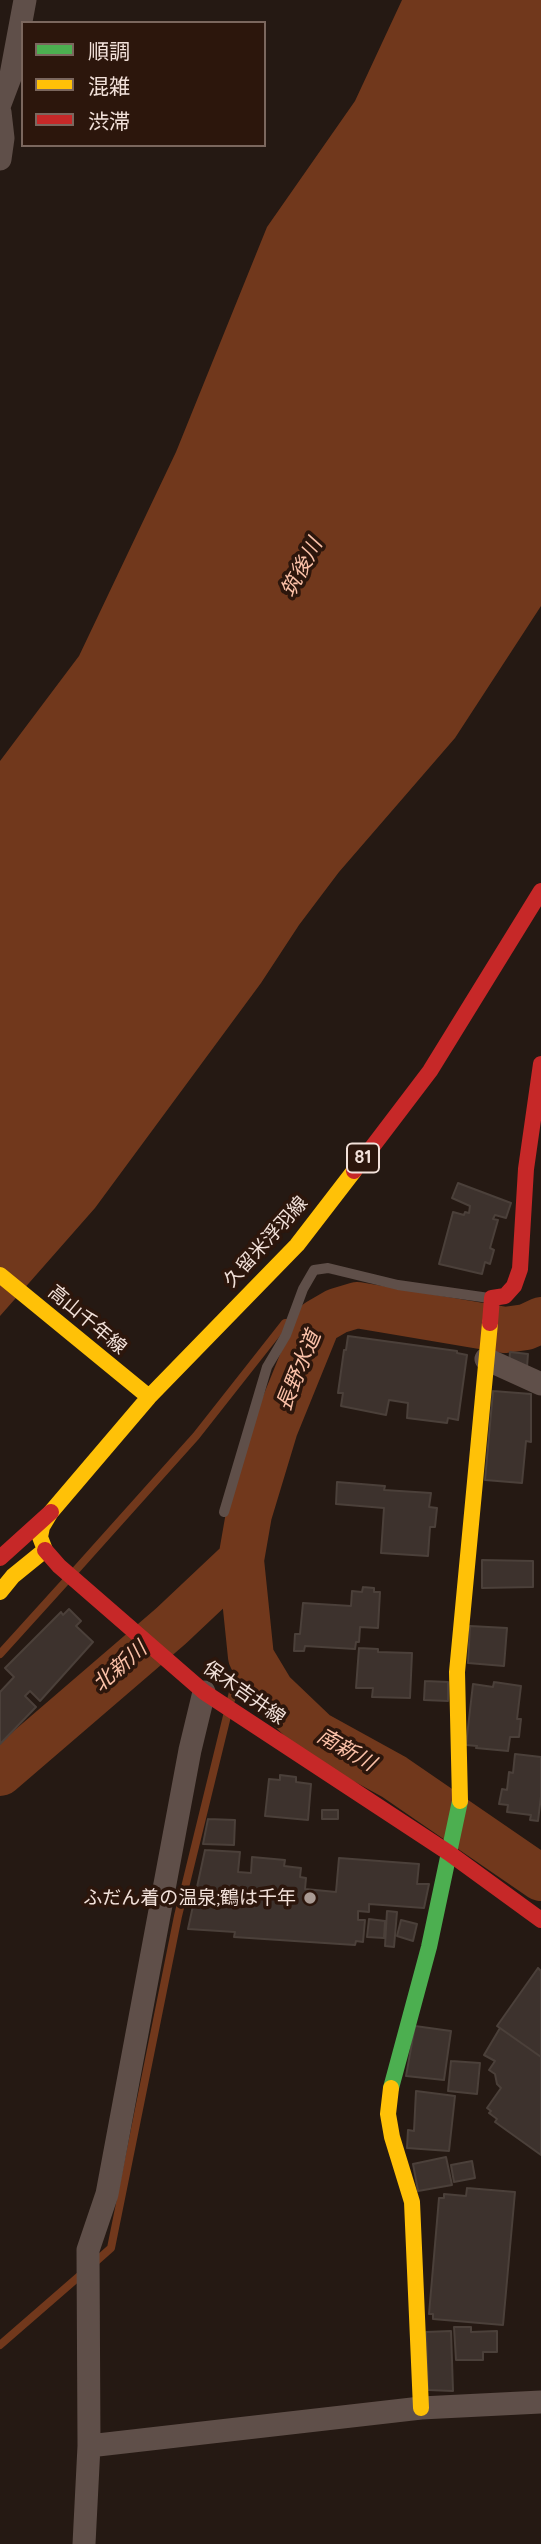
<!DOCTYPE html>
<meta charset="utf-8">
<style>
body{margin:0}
#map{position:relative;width:541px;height:2544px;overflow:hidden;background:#251913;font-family:Quicksand,"Noto Sans JP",sans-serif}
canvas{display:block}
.legend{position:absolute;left:21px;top:21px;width:245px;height:126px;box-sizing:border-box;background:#2c160c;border:2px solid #7b675e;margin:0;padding:9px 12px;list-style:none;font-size:21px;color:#f2e1da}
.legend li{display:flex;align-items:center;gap:14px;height:35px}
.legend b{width:35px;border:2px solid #7b675e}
</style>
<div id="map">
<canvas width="541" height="2544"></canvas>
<ul class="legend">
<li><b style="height:9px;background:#4caf50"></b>順調</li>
<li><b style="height:9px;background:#ffc107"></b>混雑</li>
<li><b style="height:9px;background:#c62828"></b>渋滞</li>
</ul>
</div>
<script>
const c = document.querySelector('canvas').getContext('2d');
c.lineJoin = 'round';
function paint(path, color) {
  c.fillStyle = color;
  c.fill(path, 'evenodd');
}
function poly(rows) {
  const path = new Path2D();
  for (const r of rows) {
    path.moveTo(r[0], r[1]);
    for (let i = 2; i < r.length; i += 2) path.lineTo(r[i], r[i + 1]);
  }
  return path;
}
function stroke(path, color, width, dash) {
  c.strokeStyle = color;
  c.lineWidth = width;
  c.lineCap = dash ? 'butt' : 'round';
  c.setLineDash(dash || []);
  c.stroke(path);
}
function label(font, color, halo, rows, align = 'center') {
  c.font = font + ' Quicksand,"Noto Sans JP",sans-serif';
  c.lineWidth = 7;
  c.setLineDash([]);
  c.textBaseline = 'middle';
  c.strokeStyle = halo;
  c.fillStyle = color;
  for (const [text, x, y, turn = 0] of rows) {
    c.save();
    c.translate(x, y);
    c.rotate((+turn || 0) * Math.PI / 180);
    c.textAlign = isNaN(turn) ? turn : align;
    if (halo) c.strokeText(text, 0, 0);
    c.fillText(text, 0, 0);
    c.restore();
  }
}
paint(poly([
 [402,0,541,0,541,606,455,738,339,872,299,925,261,983,95,1208,0,1316,0,761,79,656,176,452,267,227,355,101]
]), '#71381c');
stroke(poly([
 [76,1570,196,1436,285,1323,318,1322],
 [0,1654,67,1580],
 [231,1700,239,1669,251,1657],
 [93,2264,111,2248,178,1916,227,1716],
 [0,2345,84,2272]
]), '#71381c', 8);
stroke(poly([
 [541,1320,526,1327,505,1330,357,1305,337,1311,318,1322,275,1428,249,1514,241,1560,251,1657,272,1692,316,1734,394,1777,541,1878],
 [0,1773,171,1626,241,1560]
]), '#71381c', 46);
const building = poly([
 [458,1183,511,1203,506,1218,495,1215,493,1219,498,1220,490,1248,494,1250,490,1264,485,1262,482,1274,439,1264,453,1212,464,1215,465,1212,469,1213,470,1206,452,1198,458,1183],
 [348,1336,457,1351,457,1353,467,1355,458,1420,448,1418,447,1423,407,1418,408,1403,389,1400,386,1415,341,1406,343,1393,338,1393,344,1350,346,1350,348,1336],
 [510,1352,528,1354,527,1367,509,1364,510,1352],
 [493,1391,531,1394,531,1442,526,1441,522,1483,485,1480,493,1391],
 [337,1482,385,1486,384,1490,431,1493,429,1507,437,1508,435,1527,430,1527,428,1556,381,1553,384,1508,336,1504,337,1482],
 [482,1560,533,1561,533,1587,482,1588,482,1560],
 [363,1587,374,1588,374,1592,380,1592,378,1628,360,1627,359,1642,356,1642,355,1649,305,1646,304,1651,294,1651,295,1634,300,1634,303,1603,351,1606,352,1591,362,1592,363,1587],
 [69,1609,81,1621,76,1626,93,1642,40,1701,30,1691,25,1696,36,1707,0,1744,0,1692,14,1677,5,1668,61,1612,63,1615,69,1609],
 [470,1626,507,1628,504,1666,468,1663,470,1626],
 [359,1648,378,1649,378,1652,412,1653,410,1698,372,1697,373,1688,356,1688,359,1648],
 [425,1681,448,1682,448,1701,424,1700,425,1681],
 [494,1682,521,1686,517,1719,521,1719,519,1737,510,1737,508,1751,476,1748,477,1746,466,1745,473,1684,493,1687,494,1682],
 [515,1754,541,1757,541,1796,538,1821,530,1820,531,1815,507,1812,508,1805,499,1804,502,1789,507,1790,509,1772,513,1773,515,1754],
 [280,1775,296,1777,296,1782,311,1784,308,1820,265,1816,269,1779,280,1780,280,1775],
 [322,1810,338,1810,338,1819,322,1819,322,1810],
 [208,1819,235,1820,234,1845,203,1844,208,1819],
 [205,1850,240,1852,238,1872,251,1873,252,1857,285,1860,284,1866,301,1868,300,1877,306,1878,305,1889,336,1892,339,1858,419,1864,417,1884,429,1884,424,1908,369,1904,369,1912,358,1911,358,1920,365,1920,363,1942,356,1941,355,1945,234,1937,235,1932,188,1929,205,1850],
 [387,1911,397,1912,394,1947,385,1946,387,1911],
 [369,1919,385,1921,384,1938,367,1937,369,1919],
 [401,1920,417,1924,413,1941,397,1936,401,1920],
 [538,1968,541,1971,541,2057,497,2026,538,1968],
 [415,2026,451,2031,444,2080,406,2076,415,2026],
 [500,2028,541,2057,541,2155,495,2122,497,2119,489,2113,491,2111,487,2108,501,2088,497,2084,495,2074,489,2070,495,2061,484,2055,500,2028],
 [451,2061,480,2063,477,2094,448,2091,451,2061],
 [416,2091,455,2096,449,2151,407,2148,408,2130,414,2131,416,2091],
 [446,2157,452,2185,418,2191,413,2164,446,2157],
 [472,2161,475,2178,454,2182,451,2165,472,2161],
 [467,2188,515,2192,503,2325,433,2319,433,2314,429,2314,439,2198,444,2198,444,2194,466,2196,467,2188],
 [454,2327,471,2327,471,2332,497,2331,497,2352,483,2352,483,2360,456,2360,454,2327],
 [451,2331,453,2391,428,2390,426,2332,451,2331]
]);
paint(building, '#3d322d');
stroke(building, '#4b403a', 2);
stroke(poly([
 [224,1512,267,1367,286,1335,303,1289,314,1270,328,1268,398,1285,489,1298]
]), '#5f4f49', 10);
stroke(poly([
 [0,104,11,75,25,0],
 [0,112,3,138,0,159],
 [486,1359,541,1384],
 [89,2446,421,2408,541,2402],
 [84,2544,89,2446,88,2250,107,2194,190,1750,204,1692]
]), '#5f4f49', 23);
stroke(poly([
 [391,2088,429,1947,460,1801]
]), '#4caf50', 16);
stroke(poly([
 [0,1275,149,1397],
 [0,1592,13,1576,45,1550,40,1537,42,1527,51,1512,149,1397,297,1245,354,1171],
 [460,1801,457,1672,490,1323],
 [391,2088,388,2114,392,2137,412,2202,421,2408]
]), '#ffc107', 16);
stroke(poly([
 [354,1171,430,1071,541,891],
 [490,1323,492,1298,505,1296,514,1286,520,1269,526,1169,541,1064],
 [45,1550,59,1566,204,1692,449,1853,541,1920],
 [0,1558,51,1512]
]), '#c62828', 16);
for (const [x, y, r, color] of [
 [310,1898,7,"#aa9b94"]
]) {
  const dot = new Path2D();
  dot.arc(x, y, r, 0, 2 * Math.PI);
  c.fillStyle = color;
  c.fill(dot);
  stroke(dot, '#2c160c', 2.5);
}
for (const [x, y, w] of [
 [363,1158,32]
]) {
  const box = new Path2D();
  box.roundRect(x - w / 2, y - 14.5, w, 29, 5);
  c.fillStyle = '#2c160c';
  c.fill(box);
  stroke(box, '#f2e1da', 2);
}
label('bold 18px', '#f2e1da', null, [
 ["81",363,1158]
]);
label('19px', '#f2e1da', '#2c160c', [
 ["久留米浮羽線",266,1242,-48],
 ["高山千年線",87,1320,40],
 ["保木吉井線",244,1693,35]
]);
label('19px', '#f2e1da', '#2c160c', [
 ["ふだん着の温泉;鶴は千年",296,1898]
], 'right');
label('italic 21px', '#fbc1a8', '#2c160c', [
 ["筑後川",302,568,-62],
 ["長野水道",299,1371,-68],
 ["北新川",120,1667,-41],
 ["南新川",346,1750,30]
]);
</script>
